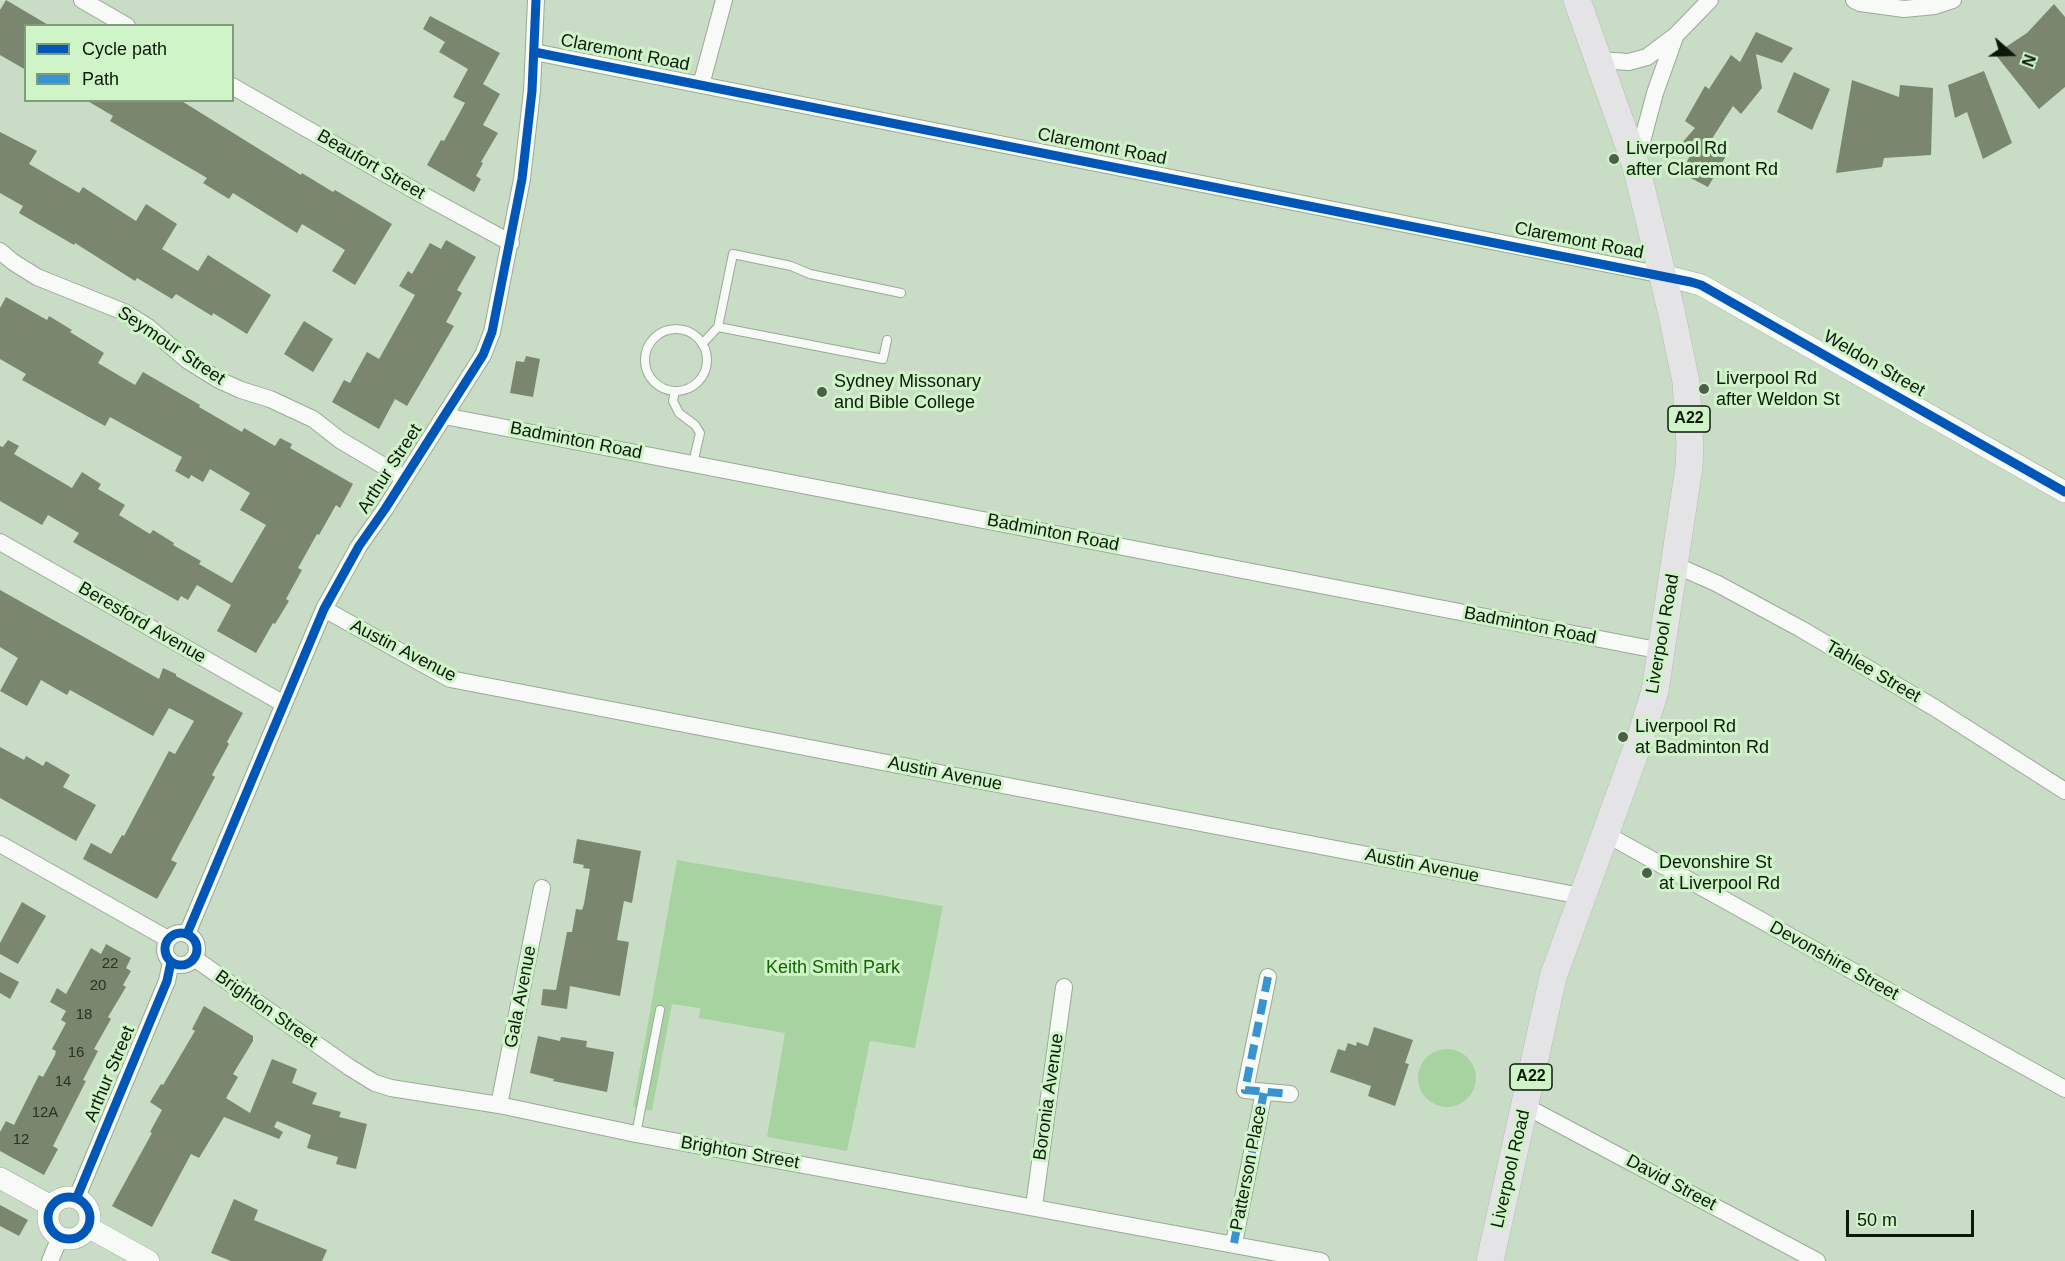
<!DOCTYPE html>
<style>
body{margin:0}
#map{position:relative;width:2065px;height:1261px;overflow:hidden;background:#c9ddc6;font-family:Helvetica,sans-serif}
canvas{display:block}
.legend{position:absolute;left:24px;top:24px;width:210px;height:78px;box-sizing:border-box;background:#cff4c8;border:2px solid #819c7c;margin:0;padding:8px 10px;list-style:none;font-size:18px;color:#0c190a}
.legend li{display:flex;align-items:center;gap:12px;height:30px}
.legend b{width:30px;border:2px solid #819c7c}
.north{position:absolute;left:1981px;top:24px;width:60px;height:60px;-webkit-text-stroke:4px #cff4c8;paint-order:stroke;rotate:110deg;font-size:16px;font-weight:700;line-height:24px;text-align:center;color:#0c190a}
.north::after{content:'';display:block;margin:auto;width:21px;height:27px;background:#0c190a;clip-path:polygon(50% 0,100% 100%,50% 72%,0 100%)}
.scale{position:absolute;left:1846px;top:1210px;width:128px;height:27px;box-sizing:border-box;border:3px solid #0c190a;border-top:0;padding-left:8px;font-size:18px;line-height:21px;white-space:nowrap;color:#0c190a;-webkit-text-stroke:4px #cff4c8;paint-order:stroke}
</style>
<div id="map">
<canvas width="2065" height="1261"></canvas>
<ul class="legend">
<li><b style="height:8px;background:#0057b8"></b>Cycle path</li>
<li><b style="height:8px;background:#3793d2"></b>Path</li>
</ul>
<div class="north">N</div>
<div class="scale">50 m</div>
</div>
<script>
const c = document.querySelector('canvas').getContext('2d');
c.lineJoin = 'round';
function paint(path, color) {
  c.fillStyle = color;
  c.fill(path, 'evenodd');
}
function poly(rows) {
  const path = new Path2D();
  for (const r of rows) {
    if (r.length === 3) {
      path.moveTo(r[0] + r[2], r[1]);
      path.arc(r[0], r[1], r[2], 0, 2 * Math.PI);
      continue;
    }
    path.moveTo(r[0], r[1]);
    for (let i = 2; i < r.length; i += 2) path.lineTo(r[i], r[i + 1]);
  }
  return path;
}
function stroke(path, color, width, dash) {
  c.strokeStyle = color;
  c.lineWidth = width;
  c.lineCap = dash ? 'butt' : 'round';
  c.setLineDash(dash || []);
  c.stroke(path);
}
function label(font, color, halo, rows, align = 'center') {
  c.font = font + ' Helvetica,sans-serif';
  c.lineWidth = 6;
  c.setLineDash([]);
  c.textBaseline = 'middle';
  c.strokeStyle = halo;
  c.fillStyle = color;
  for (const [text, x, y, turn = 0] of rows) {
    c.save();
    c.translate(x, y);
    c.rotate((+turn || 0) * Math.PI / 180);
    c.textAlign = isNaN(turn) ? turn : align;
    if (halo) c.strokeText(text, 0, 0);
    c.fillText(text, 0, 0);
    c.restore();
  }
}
paint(poly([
 [677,860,943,906,915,1048,870,1041,847,1151,767,1137,785,1033,699,1018,700,1008,672,1004,652,1111,633,1107],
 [1447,1078,29]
]), '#a7d3a0');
paint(poly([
 [6,0,50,26,26,26,26,70,0,55,0,10],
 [2054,4,2065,17,2065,87,2039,109,1995,54,2027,33],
 [430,16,500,53,483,84,500,94,483,125,498,133,481,162,483,163,476,176,481,179,474,192,427,165,441,140,444,141,465,103,453,97,468,69,439,52,445,42,423,29],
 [1756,32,1793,48,1782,63,1756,54,1762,88,1741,114,1733,106,1708,145,1726,156,1708,187,1681,173,1693,150,1680,145,1695,128,1685,121,1705,86,1709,89,1731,55,1740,62],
 [1984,71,2012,143,1983,159,1967,112,1955,118,1948,85],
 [1794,72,1830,89,1812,130,1777,112],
 [1852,80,1899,97,1900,85,1933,88,1931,155,1884,158,1882,167,1836,173],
 [86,100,180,100,301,175,302,173,333,192,335,190,392,224,355,285,332,271,345,250,302,224,297,233,233,193,229,199,203,183,207,178,110,121,113,116],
 [0,132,37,151,29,164,79,193,83,187,136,221,146,204,177,224,162,249,198,271,208,255,271,295,247,334,213,313,212,316,176,294,172,299,137,278,135,281,75,243,74,245,19,213,23,206,0,193],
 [446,240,476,257,457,290,462,293,446,322,454,326,407,406,395,399,379,429,332,402,344,380,350,383,367,352,379,359,415,295,399,286,408,271,412,274,430,243,441,249],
 [6,297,47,320,49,316,72,330,70,332,104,353,98,363,135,385,143,372,200,405,199,407,242,432,244,428,275,446,280,438,292,444,290,448,353,484,340,508,336,505,319,535,317,534,298,568,302,570,286,599,289,601,275,624,273,623,256,653,217,631,231,605,197,585,188,600,181,596,178,601,73,542,79,533,48,515,42,525,0,501,0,446,3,447,8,440,19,446,14,454,72,488,82,472,101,484,98,489,125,505,119,515,150,534,153,530,174,543,173,545,201,561,199,564,232,583,266,525,240,510,250,493,210,469,203,482,191,475,189,479,175,471,182,457,110,417,105,426,22,380,26,374,0,359,0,308],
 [304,321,333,339,313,372,284,354],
 [526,356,540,359,533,397,510,393,516,361,524,362],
 [0,590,159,679,163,668,176,674,176,676,243,713,227,742,229,744,212,775,215,777,171,860,177,863,157,899,83,859,91,843,111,854,122,835,124,836,169,751,175,754,194,721,169,708,153,736,70,690,67,695,41,680,27,706,0,691,18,658,0,647],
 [0,747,24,760,26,756,43,766,46,761,70,775,63,787,96,805,76,841,0,798],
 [577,839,641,851,632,903,624,901,617,940,629,942,620,996,570,986,567,1009,541,1005,543,989,556,990,567,932,572,932,576,909,582,910,584,904,590,869,583,868,584,865,573,863],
 [22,902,46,916,18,964,0,954,0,943],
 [106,944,131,958,126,968,131,971,123,985,126,987,108,1017,111,1019,94,1049,98,1051,83,1080,86,1081,53,1146,58,1149,44,1175,0,1151,0,1132,6,1121,14,1125,39,1075,43,1077,55,1055,56,1051,52,1049,66,1023,61,1020,66,1011,50,1002,57,988,66,994,91,948,101,954],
 [0,972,19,982,10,999,0,993],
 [204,1006,253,1036,253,1041,233,1074,238,1077,226,1098,250,1113,272,1059,297,1069,292,1083,317,1093,312,1104,341,1112,339,1117,367,1124,356,1169,336,1164,338,1157,307,1148,311,1135,277,1121,274,1127,283,1132,279,1139,224,1117,199,1158,191,1154,152,1227,112,1206,152,1133,150,1132,162,1110,150,1102,161,1084,163,1085,195,1031,192,1029],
 [1374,1027,1413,1040,1405,1063,1409,1064,1395,1106,1368,1096,1371,1086,1330,1072,1338,1049,1345,1051,1348,1043,1356,1046,1357,1042,1368,1046],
 [538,1036,560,1041,561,1037,587,1041,586,1047,614,1052,607,1092,553,1081,554,1079,530,1073],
 [234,1199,258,1210,254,1220,327,1250,322,1261,231,1261,211,1253],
 [0,1205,28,1220,19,1236,0,1226]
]), '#7a866e');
const service = poly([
 [718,327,733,254,791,266,810,274,901,293],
 [676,360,31],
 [702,344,718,327,883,359,887,340],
 [675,391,673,401,679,413,695,425,700,433,693,463],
 [636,1134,660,1010]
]);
const minor = poly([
 [82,0,127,26],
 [1854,0,1860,3,1904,9,1935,6,1953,0],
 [534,52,1663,275],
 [1598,60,1629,62,1647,57,1675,36,1710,0],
 [701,85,724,0],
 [232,86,419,193,511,243],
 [1636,164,1655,93,1675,37],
 [0,251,13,262,37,277,124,312,148,327,187,360,219,380,241,390,270,399,313,419,340,440,404,478],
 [444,416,1662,651],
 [0,542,284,704],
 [1675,565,1716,583,1801,629,1935,708,2065,791],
 [324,609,450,679,1581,896],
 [1604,833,2065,1089],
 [0,844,168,939],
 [181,949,16],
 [187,934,324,609,359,546,385,509,483,355,492,332,522,179,532,91,536,0],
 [194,958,349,1067,375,1083,391,1088,499,1105,636,1134,1321,1261],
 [1268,977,1245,1090,1290,1094],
 [499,1105,542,888],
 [1525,1106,1817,1261],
 [77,1197,167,981,171,962],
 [1034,1206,1064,987],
 [1234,1243,1264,1092],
 [50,1261,60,1237]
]);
const tertiary = poly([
 [1663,275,1701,285,2065,492],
 [0,1178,51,1206],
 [69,1218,21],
 [88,1227,149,1261]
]);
const trunk = poly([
 [1490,1261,1553,977,1640,739,1655,691,1689,467,1690,446,1686,382,1671,310,1636,166,1577,0]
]);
stroke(service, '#9aa998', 10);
stroke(minor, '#9aa998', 18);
stroke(tertiary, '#9aa998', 22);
stroke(trunk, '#b2bcb0', 28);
stroke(service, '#f7faf6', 8);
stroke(minor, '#f7faf6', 16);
stroke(tertiary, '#f7faf6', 21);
stroke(trunk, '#e4e3e5', 27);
stroke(poly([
 [1268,977,1245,1090,1290,1094],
 [1234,1243,1264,1092]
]), '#3793d2', 8, [15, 8]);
stroke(poly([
 [534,52,1691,282,1701,285,2065,492],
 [181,949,16],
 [187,934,324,609,359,546,385,509,483,355,492,332,522,179,532,91,536,0],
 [69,1218,21],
 [77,1197,167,981,171,962]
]), '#0057b8', 9);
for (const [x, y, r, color] of [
 [1614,159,6,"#4e5e4c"],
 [1704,389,6,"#4e5e4c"],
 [822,392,6,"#4e5e4c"],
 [1623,737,6,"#4e5e4c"],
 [1647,873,6,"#4e5e4c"]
]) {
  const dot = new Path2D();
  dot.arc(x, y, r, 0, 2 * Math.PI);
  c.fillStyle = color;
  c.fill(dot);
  stroke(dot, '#cff4c8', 2);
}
label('15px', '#283423', null, [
 ["22",110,964],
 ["20",98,986],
 ["18",84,1015],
 ["16",76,1053],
 ["14",63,1082],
 ["12A",45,1113],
 ["12",21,1140]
]);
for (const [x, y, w] of [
 [1689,419,42],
 [1531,1077,42]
]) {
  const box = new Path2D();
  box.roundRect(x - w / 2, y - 13, w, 26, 4.5);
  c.fillStyle = '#cff4c8';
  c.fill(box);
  stroke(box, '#0c190a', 1.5);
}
label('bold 16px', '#0c190a', null, [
 ["A22",1689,419],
 ["A22",1531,1077]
]);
label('18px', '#0c190a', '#cff4c8', [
 ["Claremont Road",625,53,11],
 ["Claremont Road",1102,147,11],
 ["Beaufort Street",371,165,30],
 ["Claremont Road",1579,241,11],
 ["Seymour Street",171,346,34],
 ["Weldon Street",1874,364,30],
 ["Badminton Road",576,441,11],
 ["Arthur Street",390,469,-57],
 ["Badminton Road",1053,533,11],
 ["Beresford Avenue",142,623,30],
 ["Badminton Road",1530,626,11],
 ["Liverpool Road",1663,634,-80],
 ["Austin Avenue",403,651,27],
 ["Tahlee Street",1873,672,30],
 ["Austin Avenue",945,774,11],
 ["Austin Avenue",1422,866,11],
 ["Devonshire Street",1834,961,29],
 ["Gala Avenue",521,997,-79],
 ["Brighton Street",266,1009,35],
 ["Arthur Street",110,1074,-67],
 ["Boronia Avenue",1049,1097,-82],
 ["Brighton Street",740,1153,10],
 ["Patterson Place",1249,1168,-79],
 ["Liverpool Road",1511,1169,-77],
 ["David Street",1671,1183,28]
]);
label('18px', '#0c190a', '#cff4c8', [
 ["Liverpool Rd",1626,149],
 ["after Claremont Rd",1626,170],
 ["Liverpool Rd",1716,379],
 ["after Weldon St",1716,400],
 ["Sydney Missonary",834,382],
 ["and Bible College",834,403],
 ["Liverpool Rd",1635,727],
 ["at Badminton Rd",1635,748],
 ["Devonshire St",1659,863],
 ["at Liverpool Rd",1659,884]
], 'left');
label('18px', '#146401', '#cff4c8', [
 ["Keith Smith Park",833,968]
]);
</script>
